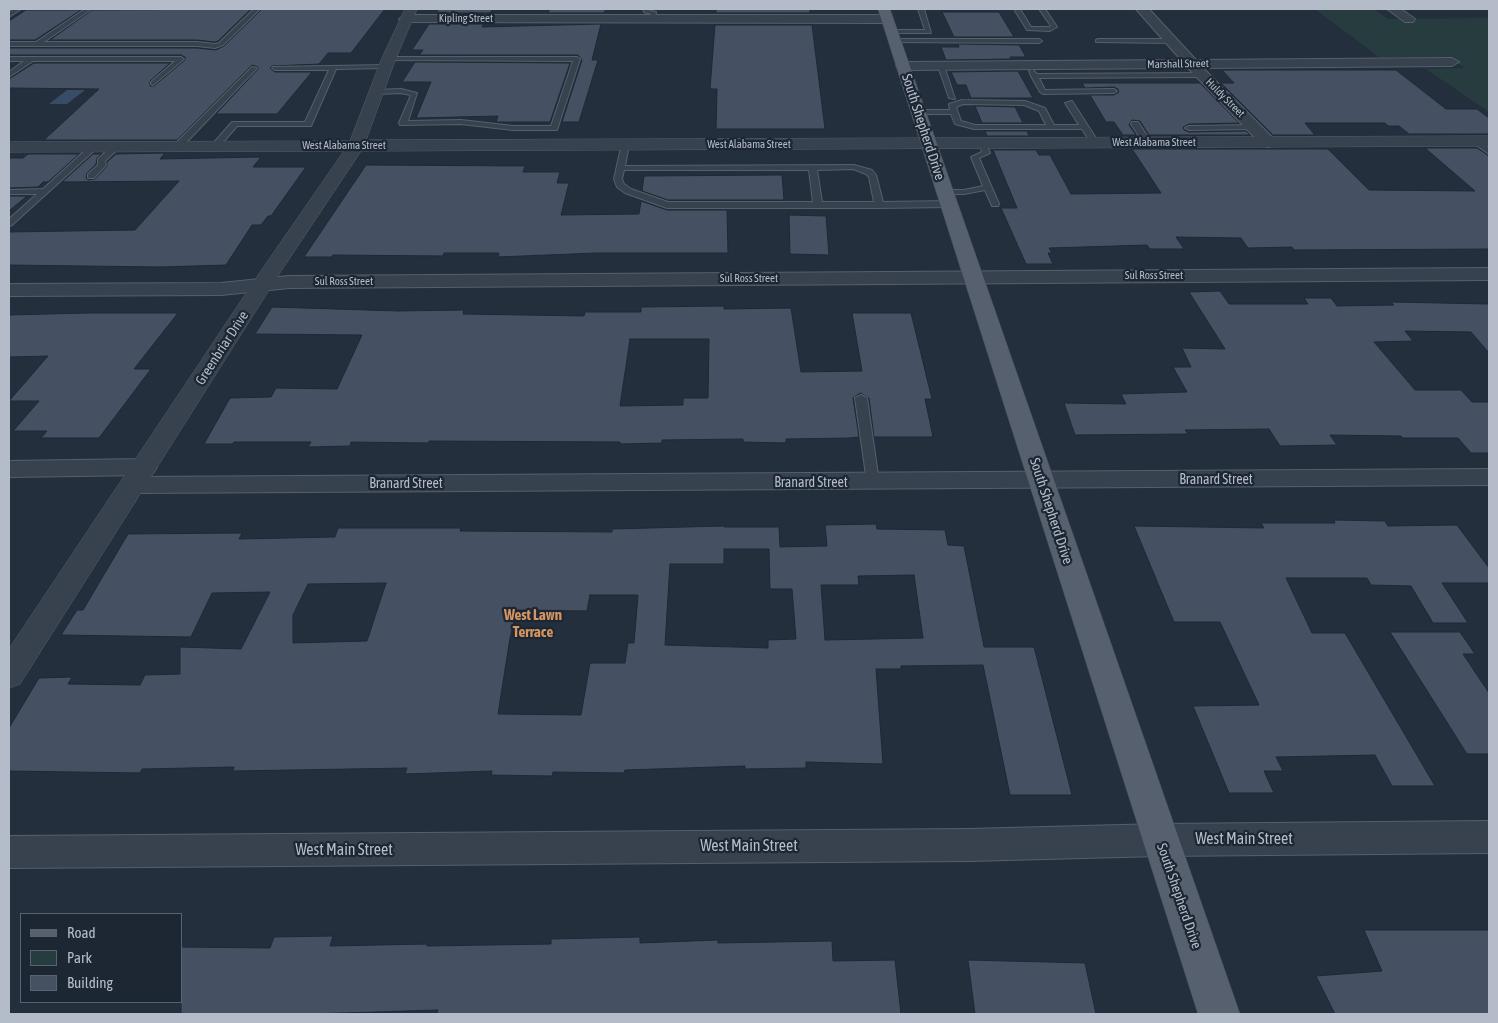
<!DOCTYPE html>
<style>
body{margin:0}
#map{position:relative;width:1498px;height:1023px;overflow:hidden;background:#242f3e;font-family:"Asap Condensed",sans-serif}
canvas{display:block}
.frame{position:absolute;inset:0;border:10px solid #b4bcc9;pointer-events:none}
.legend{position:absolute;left:20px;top:913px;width:162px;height:90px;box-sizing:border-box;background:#1d2633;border:1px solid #59626f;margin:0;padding:6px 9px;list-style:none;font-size:15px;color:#b4bcc9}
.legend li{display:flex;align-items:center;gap:10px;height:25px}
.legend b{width:25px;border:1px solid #59626f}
</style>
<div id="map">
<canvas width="1498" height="1023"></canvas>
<div class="frame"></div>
<ul class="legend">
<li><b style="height:6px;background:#56606e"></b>Road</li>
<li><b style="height:14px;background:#263c3f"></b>Park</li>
<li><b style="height:14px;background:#455162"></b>Building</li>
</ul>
</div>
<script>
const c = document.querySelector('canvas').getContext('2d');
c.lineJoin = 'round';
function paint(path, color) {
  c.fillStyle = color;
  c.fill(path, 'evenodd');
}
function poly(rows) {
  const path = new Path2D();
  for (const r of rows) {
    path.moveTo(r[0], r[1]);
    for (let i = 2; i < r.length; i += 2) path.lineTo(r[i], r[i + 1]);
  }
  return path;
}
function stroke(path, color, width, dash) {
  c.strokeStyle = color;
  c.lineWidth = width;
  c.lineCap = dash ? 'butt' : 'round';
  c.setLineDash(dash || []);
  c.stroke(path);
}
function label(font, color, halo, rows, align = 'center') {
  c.font = font + ' "Asap Condensed",sans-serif';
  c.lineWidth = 4.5;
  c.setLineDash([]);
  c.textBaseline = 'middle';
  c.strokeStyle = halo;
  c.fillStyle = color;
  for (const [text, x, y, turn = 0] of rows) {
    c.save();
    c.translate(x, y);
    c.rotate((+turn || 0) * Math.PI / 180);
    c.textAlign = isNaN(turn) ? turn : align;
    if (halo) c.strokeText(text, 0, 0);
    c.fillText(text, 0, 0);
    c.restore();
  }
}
paint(poly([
 [1316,10,1375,10,1388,19,1488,18,1489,112,1426,69,1465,68,1447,57,1379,57]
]), '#263c3f');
paint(poly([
 [67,90,85,90,67,104,49,104]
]), '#394c67');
const building = poly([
 [251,9,218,41,215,42,197,40,50,40,92,10,251,9],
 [262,9,385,9,351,53,328,53,319,64,272,66,270,68,275,72,312,72,277,114,216,114,258,69,258,67,252,65,177,140,44,140,99,89,9,88,9,79,34,63,170,63,150,81,150,86,154,86,185,60,185,57,181,55,9,55,9,48,197,48,216,50,224,46,262,9],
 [439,9,493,9,490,13,436,13,439,9],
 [550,9,606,9,604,13,548,13,550,9],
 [716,9,810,9,810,13,716,13,716,9],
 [26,10,81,10,35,40,9,40,9,21,26,10],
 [942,12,999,12,1014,37,954,37,942,12],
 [429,24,484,24,482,27,601,24,592,60,598,60,579,122,562,122,582,60,578,55,419,55,423,50,412,50,429,24],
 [715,25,812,25,825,129,716,129,717,89,710,89,715,25],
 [958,44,1019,45,1026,57,1010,57,1011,59,946,60,941,47,959,47,958,44],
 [415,62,570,63,550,122,496,122,498,116,416,118,431,82,402,82,415,62],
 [1222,70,1396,70,1446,109,1477,109,1489,118,1489,134,1409,134,1399,126,1388,126,1385,123,1305,123,1315,135,1273,135,1221,83,1234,83,1222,70],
 [1018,71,1033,98,971,98,966,85,957,85,951,72,1018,71],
 [1082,83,1200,83,1239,123,1189,124,1183,127,1184,130,1189,132,1246,131,1250,135,1149,135,1140,121,1132,120,1129,125,1136,135,1123,135,1114,122,1106,122,1090,95,1114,95,1119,92,1118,89,1114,87,1085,88,1082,83],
 [975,106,1015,107,1023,123,982,123,975,106],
 [985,131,1027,131,1029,136,987,136,985,131],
 [1425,148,1477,148,1489,156,1489,249,1294,250,1292,247,1248,248,1241,238,1176,237,1184,249,1150,249,1147,245,1049,248,1052,253,1048,253,1053,264,1026,264,1001,208,1017,208,993,150,1036,150,1039,155,1050,155,1071,194,1161,193,1132,149,1328,149,1369,190,1475,191,1425,148],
 [165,153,160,159,261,157,253,167,306,167,271,216,268,216,261,225,252,225,226,265,161,267,9,265,9,232,135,230,179,181,62,182,93,154,101,154,97,158,96,164,87,173,86,178,88,180,95,179,107,166,107,162,116,154,165,153],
 [28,154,79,154,48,182,43,182,38,187,9,188,9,158,23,158,28,154],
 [366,165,525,166,523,172,560,172,557,183,569,183,561,215,639,214,641,201,667,210,727,210,728,253,596,253,498,257,499,253,444,253,443,256,333,255,331,257,304,257,366,165],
 [782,175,784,200,668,200,642,191,644,176,782,175],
 [9,196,27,196,9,211,9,196],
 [789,215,826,216,829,255,790,254,789,215],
 [1220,291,1229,304,1308,304,1304,298,1331,298,1337,306,1394,305,1391,302,1489,304,1489,353,1471,332,1405,331,1413,341,1374,342,1415,390,1461,390,1472,402,1489,402,1489,453,1471,453,1458,438,1403,438,1401,436,1330,435,1337,445,1280,446,1269,429,1185,430,1188,434,1075,435,1064,403,1126,404,1121,394,1187,392,1173,367,1191,367,1182,348,1225,349,1189,292,1220,291],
 [724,306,724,309,791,308,801,372,862,371,852,313,911,313,932,399,925,399,933,437,874,437,869,398,860,393,853,398,859,437,849,438,786,439,786,443,743,442,743,439,662,440,662,443,620,444,620,442,429,441,428,443,351,442,350,446,308,447,311,442,234,442,233,444,204,444,230,398,271,397,276,388,337,389,362,335,255,334,272,307,398,311,464,310,463,314,584,316,585,312,641,312,641,307,724,306],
 [630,339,709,339,708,398,683,398,683,405,620,406,630,339],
 [87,313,178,313,134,369,151,369,99,438,41,438,47,431,13,431,39,401,9,401,48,356,9,357,9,315,87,313],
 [1334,520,1385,521,1388,526,1457,525,1489,568,1489,583,1442,583,1468,623,1433,623,1411,586,1371,585,1367,578,1286,578,1312,633,1345,633,1435,786,1392,786,1375,755,1276,757,1283,771,1264,771,1274,793,1229,793,1193,706,1259,705,1220,622,1174,622,1134,526,1264,528,1261,523,1335,523,1334,520],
 [876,524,877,529,945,530,948,545,964,546,984,647,1034,647,1072,795,1010,795,983,665,901,666,901,669,876,669,883,764,806,762,806,768,745,769,745,766,625,770,624,773,553,772,552,776,491,775,492,771,405,774,407,768,233,771,234,767,142,769,140,773,9,771,9,728,39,678,72,677,68,684,140,685,145,675,180,674,180,647,241,649,270,592,212,593,191,637,61,635,77,610,83,610,128,534,242,533,239,539,335,537,338,528,461,528,460,531,612,532,612,529,724,526,724,527,779,527,780,547,827,546,825,525,876,524],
 [724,549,769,549,770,589,792,589,796,639,768,640,768,648,665,645,670,564,724,564,724,549],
 [914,575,923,638,825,640,821,585,859,585,858,576,914,575],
 [386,583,367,641,293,643,293,615,308,584,386,583],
 [590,595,638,595,634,643,628,643,625,663,590,663,581,715,498,714,510,638,517,610,587,611,590,595],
 [1390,632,1460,632,1475,654,1463,654,1489,693,1489,754,1467,754,1390,632],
 [1364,930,1489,930,1489,1014,1335,1014,1316,976,1382,971,1364,930],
 [333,936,330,946,427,944,427,946,551,944,551,939,640,937,640,943,718,940,718,943,832,941,833,961,895,960,901,1014,437,1014,438,1010,309,1014,181,1014,181,947,270,948,274,937,333,936],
 [968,960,1085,963,1096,1014,975,1014,968,960]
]);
paint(building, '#455162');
stroke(building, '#1f2835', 1);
const service = poly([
 [14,9,21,9,9,17,9,12,14,9],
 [85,9,90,10,44,42,197,42,215,44,219,43,254,9,260,9,223,45,215,48,197,46,9,46,9,42,36,42,85,9],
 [643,9,656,12,655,20,651,20,651,14,644,12,643,9],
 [918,9,924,9,931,33,890,33,892,30,925,30,918,9],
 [1014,9,1020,9,1031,27,1049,27,1051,26,1039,9,1045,9,1057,27,1050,31,1027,30,1014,9],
 [895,39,1039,39,1042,41,1039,43,893,42,893,40,895,39],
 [1098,39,1171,39,1174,41,1171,43,1096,42,1096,40,1098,39],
 [9,57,181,57,184,59,153,85,151,84,151,82,175,61,33,61,9,77,9,72,24,61,9,61,9,57],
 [387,57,577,57,580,59,557,130,513,130,461,124,400,125,399,123,411,95,401,93,376,94,373,92,376,90,401,89,417,93,408,121,461,120,513,126,551,126,573,61,389,60,386,58,387,57],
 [941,64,944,66,955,99,949,98,938,66,941,64],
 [385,65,388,67,387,68,336,69,311,126,237,126,218,148,211,146,232,122,305,122,329,70,275,70,272,68,273,67,385,65],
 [252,67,257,68,181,148,175,148,175,144,252,67],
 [1032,69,1037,74,1202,73,1205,75,1202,77,1039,78,1045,90,1114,89,1117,91,1114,93,1043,94,1040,92,1031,76,1029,71,1032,69],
 [962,100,1025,101,1045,108,1054,125,1079,125,1065,103,1072,101,1099,143,1092,145,1082,129,974,129,955,124,951,114,918,114,914,112,918,110,950,110,949,104,962,100],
 [963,104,1024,105,1039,111,1046,125,975,125,961,121,956,107,963,104],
 [1132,122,1138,122,1152,143,1151,145,1145,145,1131,124,1132,122],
 [1257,125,1258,127,1254,129,1189,130,1185,128,1189,126,1257,125],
 [1473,139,1479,139,1489,148,1489,154,1473,143,1473,139],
 [979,142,985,142,990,153,979,158,999,204,998,206,992,206,985,190,964,194,945,194,941,192,945,190,964,190,983,186,971,157,982,152,979,142],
 [622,143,629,145,625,166,854,165,872,170,876,175,883,202,949,201,953,204,949,207,879,208,667,208,625,193,617,187,614,179,622,143],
 [853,169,866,174,869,177,874,202,822,202,817,170,853,169],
 [624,170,809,170,813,202,668,202,631,189,624,184,622,179,624,170],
 [91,145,98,147,12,225,9,226,9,219,37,194,9,194,9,190,43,189,91,145],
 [113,145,120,147,105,161,106,165,94,178,88,178,88,174,98,165,98,159,113,145],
 [861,395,867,398,879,482,873,486,867,482,855,398,861,395]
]);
const minor = poly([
 [1136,9,1149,9,1196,60,1452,58,1459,62,1452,66,1203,68,1274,139,1276,142,1274,145,1268,147,1262,145,1188,68,903,70,896,66,903,62,1181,60,1136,9],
 [1387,9,1401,9,1415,19,1413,22,1405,22,1387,9],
 [405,15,887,15,893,19,887,23,401,22,399,19,405,15],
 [1489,268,1489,280,289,288,221,295,9,296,9,284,221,283,289,276,1489,268],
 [144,459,153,461,157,467,153,473,144,475,9,477,9,461,144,459],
 [1489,469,1489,485,133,493,124,491,120,485,124,479,133,477,1489,469],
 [1489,821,1489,853,1160,856,969,861,9,868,9,836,969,829,1160,824,1489,821]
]);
const tertiary = poly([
 [405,9,417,9,396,58,366,140,1489,136,1489,146,361,151,281,271,20,684,9,688,9,649,261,271,344,151,9,152,9,142,350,141,382,58,405,9]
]);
const primary = poly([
 [878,9,890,9,1240,1014,1198,1014,878,9]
]);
stroke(service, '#565f6c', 2);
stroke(minor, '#565f6c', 2);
stroke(tertiary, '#565f6c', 1);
stroke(primary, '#414a57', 1);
paint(service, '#38414e');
paint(minor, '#38414e');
paint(tertiary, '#38414e');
paint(primary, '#56606e');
label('11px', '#b4bcc9', '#1d2633', [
 ["Kipling Street",466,19],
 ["Marshall Street",1178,64,-1],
 ["Huldy Street",1225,98,45],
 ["West Alabama Street",1154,143],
 ["West Alabama Street",749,145],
 ["West Alabama Street",344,146],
 ["Sul Ross Street",1154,276],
 ["Sul Ross Street",749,279],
 ["Sul Ross Street",344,282]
]);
label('14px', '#b4bcc9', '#1d2633', [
 ["South Shepherd Drive",923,127,72],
 ["Greenbriar Drive",222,348,-57],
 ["Branard Street",1216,480],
 ["Branard Street",811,483],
 ["Branard Street",406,484],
 ["South Shepherd Drive",1051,511,72],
 ["South Shepherd Drive",1179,896,71]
]);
label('bold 15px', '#d59563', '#1d2633', [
 ["West Lawn",533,615],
 ["Terrace",533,632]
]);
label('16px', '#b4bcc9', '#1d2633', [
 ["West Main Street",1244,839],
 ["West Main Street",749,846],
 ["West Main Street",344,850]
]);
</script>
